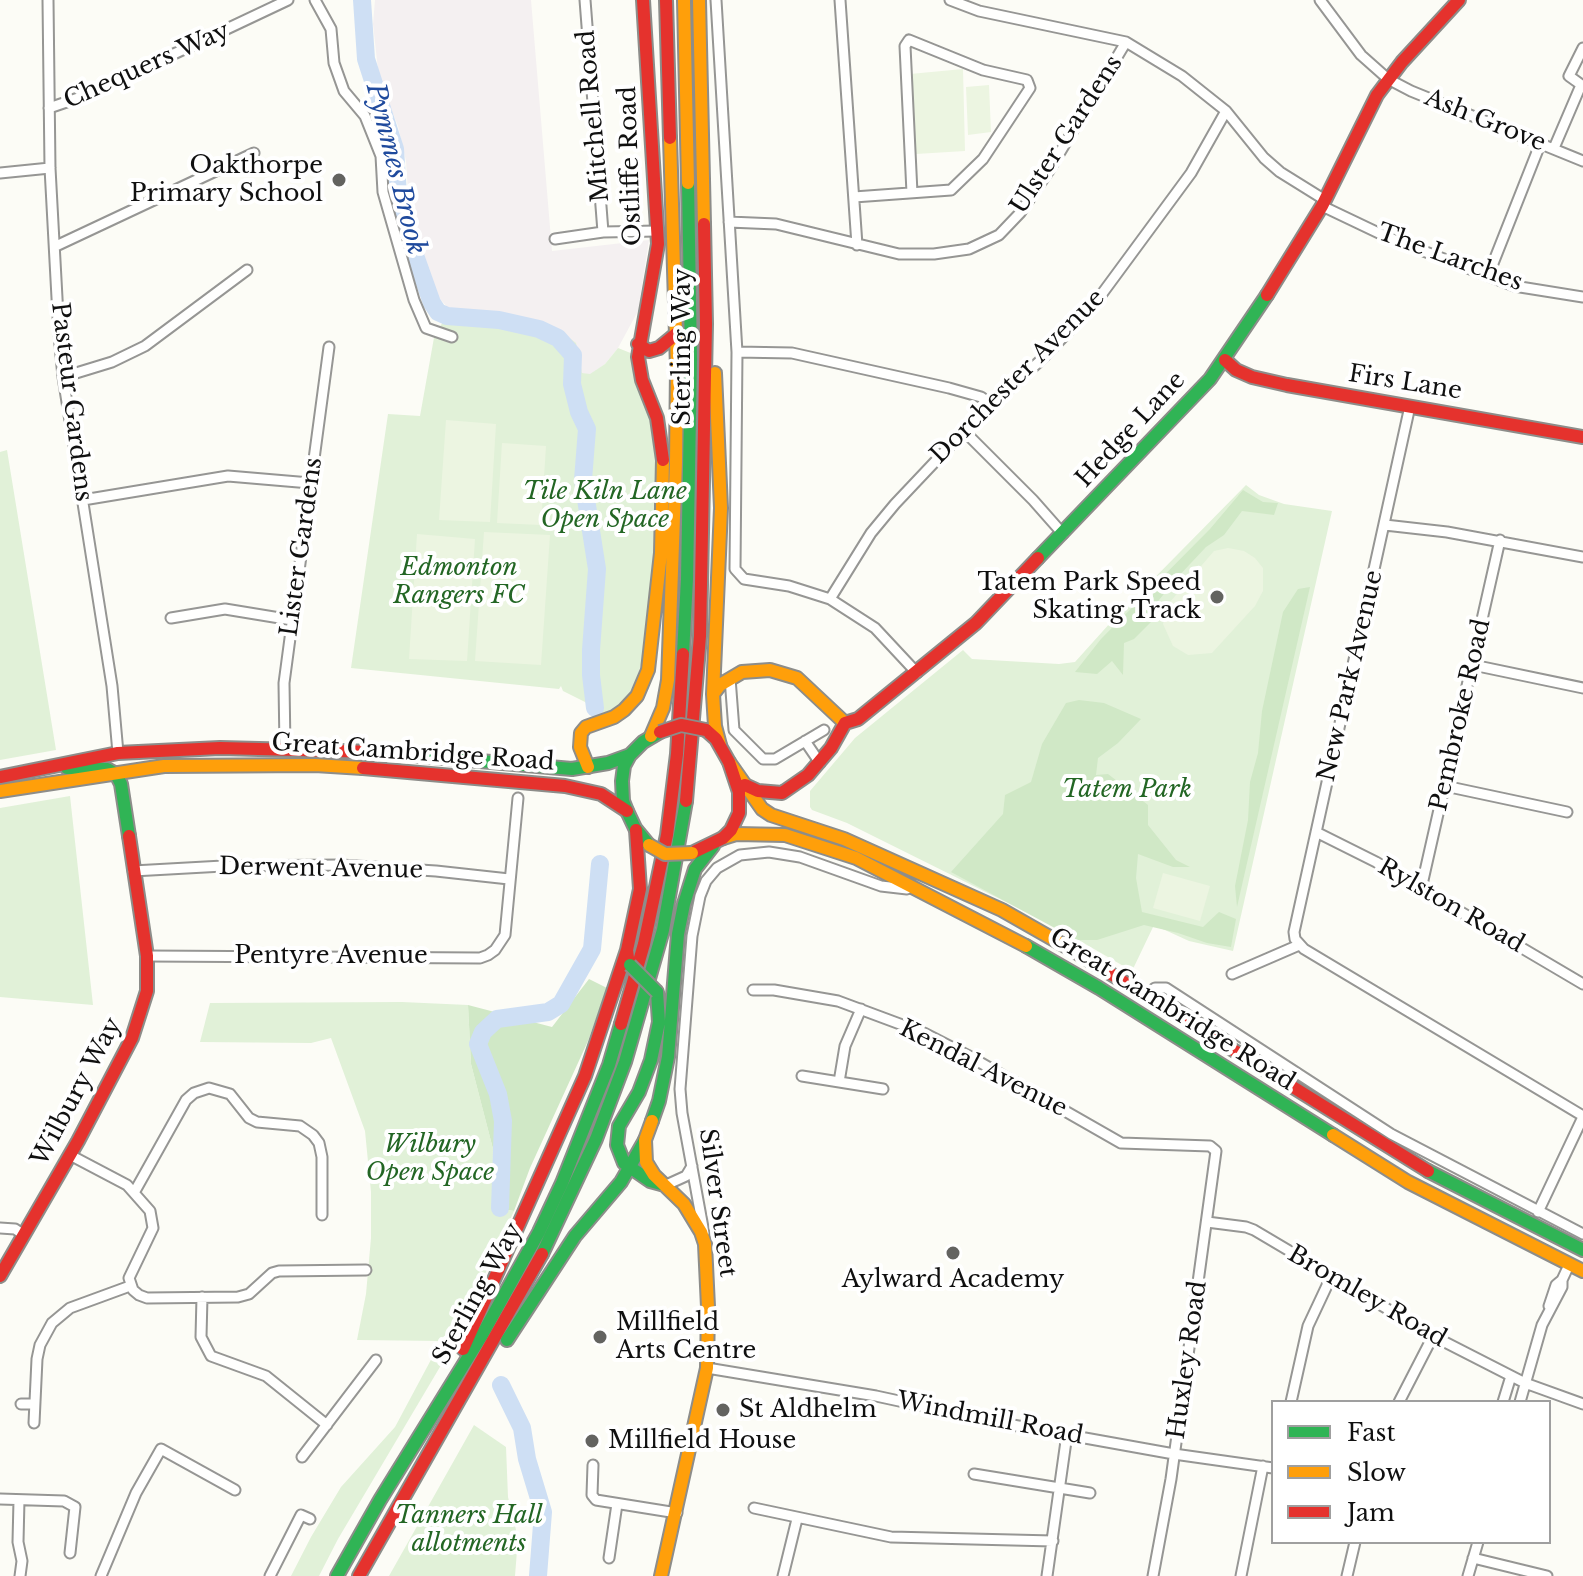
<!DOCTYPE html>
<style>
body{margin:0}
#map{position:relative;width:1583px;height:1576px;overflow:hidden;background:#fcfcf6;font-family:"Libre Baskerville",serif}
canvas{display:block}
.legend{position:absolute;left:1271px;top:1400px;width:280px;height:144px;box-sizing:border-box;background:#fff;border:2px solid #9f9f9f;margin:0;padding:10px 14px;list-style:none;font-size:24px;color:#101010}
.legend li{display:flex;align-items:center;gap:16px;height:40px}
.legend b{width:40px;border:2px solid #9f9f9f}
</style>
<div id="map">
<canvas width="1583" height="1576"></canvas>
<ul class="legend">
<li><b style="height:10px;background:#30b455"></b>Fast</li>
<li><b style="height:10px;background:#ff9f0a"></b>Slow</li>
<li><b style="height:10px;background:#e5322d"></b>Jam</li>
</ul>
</div>
<script>
const c = document.querySelector('canvas').getContext('2d');
c.lineJoin = 'round';
function paint(path, color) {
  c.fillStyle = color;
  c.fill(path, 'evenodd');
}
function poly(rows) {
  const path = new Path2D();
  for (const r of rows) {
    path.moveTo(r[0], r[1]);
    for (let i = 2; i < r.length; i += 2) path.lineTo(r[i], r[i + 1]);
  }
  return path;
}
function stroke(path, color, width, dash) {
  c.strokeStyle = color;
  c.lineWidth = width;
  c.lineCap = dash ? 'butt' : 'round';
  c.setLineDash(dash || []);
  c.stroke(path);
}
function label(font, color, halo, rows, align = 'center') {
  c.font = font + ' "Libre Baskerville",serif';
  c.lineWidth = 8;
  c.setLineDash([]);
  c.textBaseline = 'middle';
  c.strokeStyle = halo;
  c.fillStyle = color;
  for (const [text, x, y, turn = 0] of rows) {
    c.save();
    c.translate(x, y);
    c.rotate((+turn || 0) * Math.PI / 180);
    c.textAlign = isNaN(turn) ? turn : align;
    if (halo) c.strokeText(text, 0, 0);
    c.fillText(text, 0, 0);
    c.restore();
  }
}
paint(poly([
 [375,0,531,0,552,251,649,240,638,311,618,348,605,364,590,375,582,373,575,343,504,315,452,312,437,296,411,237,406,161,398,126,379,79,373,24]
]), '#f4f0f1');
paint(poly([
 [452,312,504,315,555,327,576,343,582,373,590,374,605,364,618,348,633,354,638,388,648,411,657,456,656,545,646,646,636,682,623,704,598,716,585,702,563,691,561,686,559,689,351,668,388,414,420,416,435,332],
 [7,450,56,750,0,760,0,452],
 [1246,485,1259,495,1284,504,1332,511,1233,951,1189,941,1154,925,1132,971,1056,927,847,823,812,810,810,807,810,791,855,738,963,650,972,659,1059,664,1075,662,1111,622],
 [70,796,93,1005,0,997,0,808],
 [402,1002,468,1005,471,1064,493,1149,492,1207,514,1211,450,1350,338,1539,319,1576,291,1576,311,1537,341,1487,395,1427,441,1341,357,1340,366,1294,371,1238,371,1192,365,1131,331,1038,311,1043,200,1042,210,1003],
 [474,1425,506,1447,508,1497,518,1538,515,1576,389,1576]
]), '#e1f1d8');
paint(poly([
 [1243,490,1263,502,1278,503,1274,515,1242,511,1224,535,1206,547,1175,580,1155,605,1152,621,1134,639,1124,643,1123,675,1112,661,1097,674,1075,672,1101,639,1210,529],
 [1310,587,1255,828,1237,907,1235,886,1248,820,1250,782,1258,753,1262,711,1283,612,1298,589],
 [1079,700,1104,703,1141,719,1118,743,1098,758,1096,775,1108,774,1148,805,1148,825,1176,860,1190,867,1173,867,1138,854,1136,878,1142,912,1203,927,1219,912,1236,919,1231,947,1207,943,1178,933,1144,925,1097,940,1077,940,951,872,1003,814,1005,795,1031,782,1042,744,1066,703],
 [589,979,607,988,588,1041,530,1168,514,1211,492,1207,493,1149,471,1064,468,1005,552,1027]
]), '#d0e8c6');
paint(poly([
 [963,69,965,151,916,154,910,74],
 [989,85,991,132,968,135,966,87],
 [446,420,496,424,490,522,439,520],
 [502,443,546,446,541,525,497,523],
 [484,532,550,535,541,665,475,661],
 [417,534,475,539,467,661,409,659],
 [1228,548,1244,551,1255,558,1263,568,1263,591,1255,606,1212,653,1188,655,1173,646,1163,624,1169,603,1214,551],
 [1163,873,1210,886,1200,921,1153,908]
]), '#ecf5e1');
stroke(poly([
 [362,0,366,59,395,149,398,195,406,230,432,303,438,312,447,316,499,320,539,329,558,338,573,355,572,384,579,412,587,429,583,480,597,569,591,650,591,675,595,708],
 [500,1208,503,1121,498,1094,478,1044,483,1032,497,1019,548,1012,561,1004,592,949,600,864],
 [501,1385,522,1428,527,1459,543,1512,538,1576]
]), '#cedff4', 18);
const street = poly([
 [48,0,50,168,59,335,63,377,112,686,118,753],
 [315,0,331,29,334,63,344,91,365,116,381,156,383,192,414,300,426,328,452,337],
 [585,0,603,232],
 [716,0,737,352,735,569,744,579,789,586,830,599,875,628,917,673],
 [840,0,857,245],
 [950,0,979,11,1126,42,1182,76,1226,111,1264,158,1280,172,1325,200],
 [1320,0,1361,55,1388,79,1411,91,1583,161],
 [1583,48,1569,76,1583,86],
 [49,108,87,95,288,0],
 [1554,148,1581,85],
 [0,173,50,168],
 [854,197,951,190,983,159,1030,88,1027,80,983,70,909,40,905,46,912,193],
 [1322,206,1387,237,1514,286,1583,297],
 [729,222,776,224,899,254,934,254,969,249,999,235,1020,213,1050,169,1126,42],
 [555,239,603,232,657,231],
 [56,246,254,153],
 [1488,276,1541,142],
 [737,352,792,353,949,388,981,397,992,405],
 [63,377,112,362,145,346,247,270],
 [1410,406,1294,932,1295,939,1304,949,1583,1116],
 [964,431,1033,500,1063,534],
 [83,500,228,476,310,483],
 [1385,525,1447,532,1583,557],
 [830,599,871,533,895,504,964,431,1042,359,1093,306,1191,173,1226,111],
 [171,618,225,609,292,620],
 [1473,665,1583,688],
 [730,678,734,730,763,759,775,759,824,730],
 [805,741,820,763],
 [285,748,284,683,329,347],
 [1445,786,1567,812],
 [1316,832,1376,862,1583,984],
 [133,871,223,866,341,865,436,871,509,879],
 [1421,889,1500,540],
 [147,956,480,958,488,955,495,950,505,935,518,798],
 [1232,974,1299,945],
 [753,990,774,990,838,1001,924,1033,967,1055,1121,1143,1210,1146,1216,1151,1171,1479,1153,1576],
 [1147,995,1155,988,1166,988,1391,1134,1583,1234],
 [802,1076,883,1089],
 [839,1082,845,1046,861,1009],
 [70,1155,127,1185,150,1211,153,1228,129,1278,133,1290,139,1295,147,1298,238,1297,249,1294,272,1273,279,1271,366,1270],
 [664,1186,686,1176,692,1166],
 [135,1191,186,1100,194,1093,209,1088,230,1094,249,1118,257,1122,300,1126,313,1135,319,1143,322,1157,322,1215],
 [1538,1212,1583,1117],
 [1207,1222,1246,1227,1254,1230,1433,1336,1525,1383,1583,1404],
 [0,1228,15,1229,24,1235],
 [704,1233,682,1113,680,1089,692,936,700,896,706,881,717,868,740,855,769,852,800,857,881,886,907,889],
 [202,1297,201,1337,211,1356,266,1376,327,1425],
 [1549,1306,1556,1285,1562,1280,1569,1265],
 [707,1368,876,1396,996,1422,1174,1454,1273,1468],
 [1291,1402,1308,1326,1331,1277],
 [1399,1402,1433,1336],
 [1503,1402,1511,1376],
 [1520,1402,1542,1325,1562,1287,1562,1280],
 [21,1404,34,1404],
 [34,1423,37,1359,40,1345,52,1323,70,1308,130,1286],
 [302,1457,376,1360],
 [593,1465,592,1495,596,1500,677,1513],
 [974,1474,1090,1493],
 [0,1499,64,1501,75,1507,70,1553],
 [19,1500,18,1542,22,1561,20,1576],
 [754,1508,891,1537,1053,1541],
 [609,1558,617,1504],
 [1473,1558,1547,1576],
 [101,1576,136,1493,161,1449,235,1490],
 [270,1576,301,1515,310,1519],
 [783,1576,797,1519],
 [1047,1576,1067,1434],
 [1241,1576,1263,1466],
 [1347,1576,1355,1542],
 [1468,1576,1478,1542]
]);
const fast = poly([
 [1038,558,1210,379,1267,295],
 [683,654,687,579,691,359,688,183],
 [376,752,572,769,608,763,630,755],
 [67,768,107,769,116,774,121,784,129,836],
 [649,845,635,828,627,811,623,801,622,781,624,766,630,755,643,742,660,732],
 [1026,946,1099,988,1333,1135],
 [657,992,659,1022,651,1060,639,1092,619,1126,617,1145,624,1163,650,1181,661,1184],
 [652,1121,659,1101,668,1057,678,934,684,904,695,869,713,846],
 [1428,1171,1583,1250],
 [542,1254,596,1139,625,1062,663,930,686,801],
 [507,1340,575,1236,621,1182,645,1140],
 [337,1576,380,1500,482,1335,539,1232,562,1183,609,1065,621,1024]
]);
const slow = poly([
 [684,0,688,183],
 [699,0,704,224],
 [713,694,721,508,715,373],
 [651,736,663,708,668,680,676,462,677,368,670,138],
 [720,745,715,726,713,694,720,685,742,672,770,670,797,678,845,723],
 [729,762,762,809,771,815,844,839,1002,910,1074,951],
 [588,767,580,747,581,733,586,727,614,717,624,710,637,696,648,670,661,553,663,460],
 [0,791,164,766,315,765,363,768],
 [723,838,736,834,785,835,856,858,1026,946],
 [652,1121,645,1140,646,1162,654,1175,684,1204,701,1232,705,1244,708,1307,707,1368,661,1576],
 [1333,1135,1408,1182,1583,1271]
]);
const jam = poly([
 [643,0,658,244,638,357,642,380,657,418,663,460],
 [666,0,670,138],
 [1267,295,1322,206,1377,95,1402,62,1459,0],
 [638,344,649,351,659,348,676,334],
 [1225,360,1236,370,1252,377,1287,385,1583,437],
 [363,768,565,786,601,794,627,811],
 [0,777,118,753,220,748,376,752],
 [745,785,758,791,782,793,808,775,831,748,845,723,858,719,976,623,1038,558],
 [686,801,700,636,706,324,704,224],
 [692,853,723,838,731,830,739,813,739,792,729,762,716,739,706,730],
 [1074,951,1428,1171],
 [628,958,627,950,640,889,636,830],
 [621,1024,644,944,667,835,677,754,683,654],
 [0,1276,78,1141,132,1038,147,991,147,956,129,836],
 [463,1349,585,1076,627,950],
 [359,1576,542,1254]
]);
stroke(street, '#969694', 13);
stroke(fast, '#8d8d8a', 16);
stroke(slow, '#8d8d8a', 16);
stroke(jam, '#8d8d8a', 16);
stroke(street, '#fffffe', 9);
stroke(fast, '#30b455', 12);
stroke(slow, '#ff9f0a', 12);
stroke(jam, '#e5322d', 12);
const fastBridge = poly([
 [630,965,657,992]
]);
const slowBridge = poly([
 [649,845,665,854,692,853]
]);
const jamBridge = poly([
 [660,732,681,725,706,730]
]);
stroke(fastBridge, '#8d8d8a', 16, []);
stroke(slowBridge, '#8d8d8a', 16, []);
stroke(jamBridge, '#8d8d8a', 16, []);
stroke(fastBridge, '#30b455', 12);
stroke(slowBridge, '#ff9f0a', 12);
stroke(jamBridge, '#e5322d', 12);
for (const [x, y, r, color] of [
 [339,180,8,"#636360"],
 [1217,597,8,"#636360"],
 [953,1253,8,"#636360"],
 [600,1337,8,"#636360"],
 [723,1410,8,"#636360"],
 [592,1441,8,"#636360"]
]) {
  const dot = new Path2D();
  dot.arc(x, y, r, 0, 2 * Math.PI);
  c.fillStyle = color;
  c.fill(dot);
  stroke(dot, '#fff', 3);
}
label('24px', '#101010', '#fff', [
 ["Chequers Way",147,66,-24],
 ["Mitchell Road",594,116,-95],
 ["Ash Grove",1485,121,22],
 ["Ulster Gardens",1067,135,-57],
 ["Ostliffe Road",631,166,-92],
 ["The Larches",1450,258,20],
 ["Sterling Way",683,347,-90],
 ["Dorchester Avenue",1018,377,-45],
 ["Firs Lane",1405,383,9],
 ["Pasteur Gardens",71,402,83],
 ["Hedge Lane",1131,430,-47],
 ["Lister Gardens",302,547,-82],
 ["New Park Avenue",1351,676,-77],
 ["Pembroke Road",1461,715,-77],
 ["Great Cambridge Road",413,753,4],
 ["Derwent Avenue",321,869,1],
 ["Rylston Road",1451,906,30],
 ["Pentyre Avenue",331,956],
 ["Great Cambridge Road",1172,1010,32],
 ["Kendal Avenue",983,1069,27],
 ["Wilbury Way",77,1092,-62],
 ["Silver Street",717,1203,82],
 ["Sterling Way",478,1294,-61],
 ["Bromley Road",1367,1297,30],
 ["Huxley Road",1188,1360,-82],
 ["Windmill Road",990,1419,11]
]);
label('24px', '#101010', '#fff', [
 ["Oakthorpe",323,166,"right"],
 ["Primary School",323,194,"right"],
 ["Tatem Park Speed",1201,583,"right"],
 ["Skating Track",1201,611,"right"],
 ["Aylward Academy",953,1280,"center"],
 ["Millfield",616,1323],
 ["Arts Centre",616,1351],
 ["St Aldhelm",739,1410],
 ["Millfield House",608,1441]
], 'left');
label('italic 24px', '#236624', '#fff', [
 ["Tile Kiln Lane",605,492],
 ["Open Space",605,520],
 ["Edmonton",459,568],
 ["Rangers FC",459,596],
 ["Tatem Park",1127,790],
 ["Wilbury",430,1145],
 ["Open Space",430,1173],
 ["Tanners Hall",469,1516],
 ["allotments",469,1544]
]);
label('italic 26px', '#1f4a9d', '#fff', [
 ["Pymmes Brook",395,169,76]
]);
</script>
